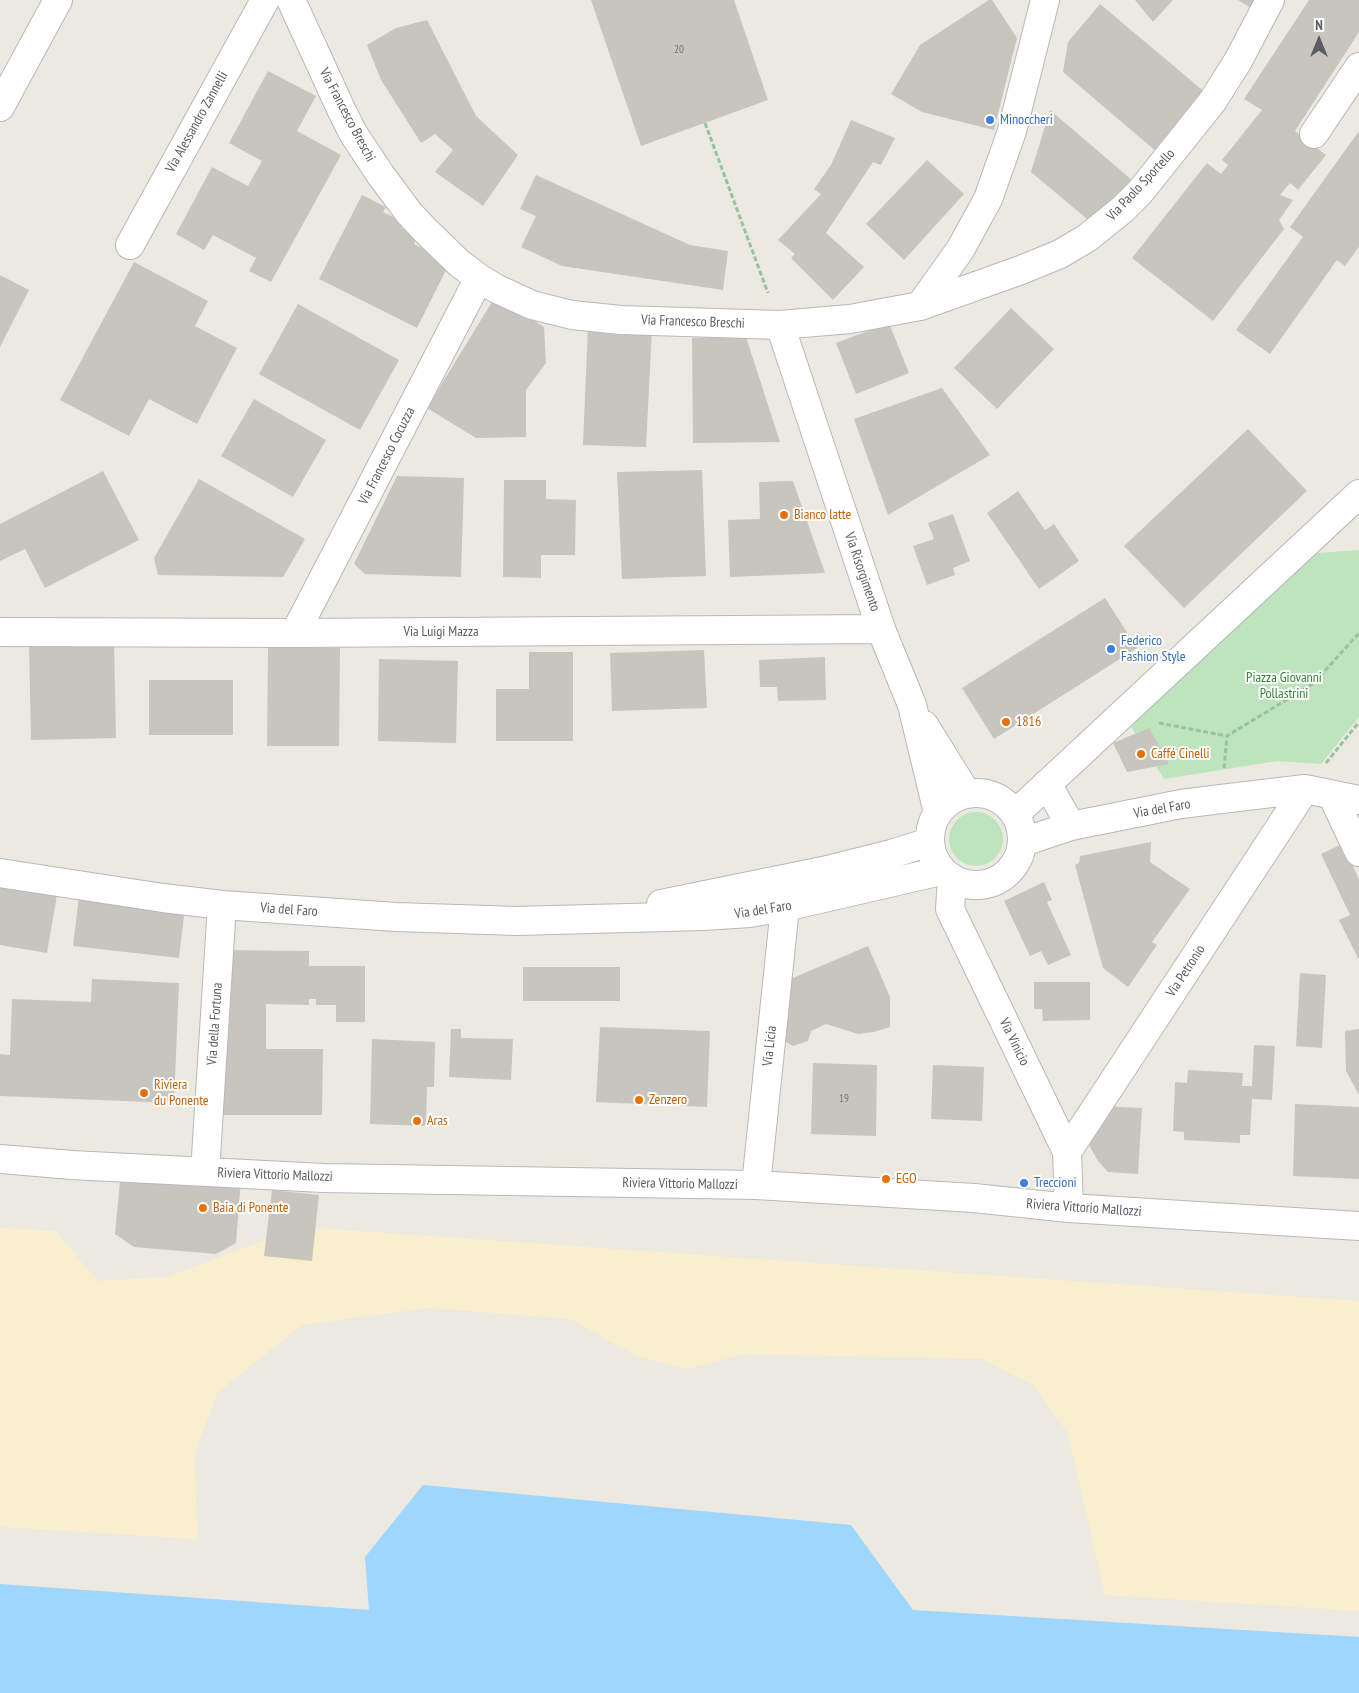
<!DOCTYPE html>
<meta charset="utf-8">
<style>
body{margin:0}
#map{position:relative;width:1359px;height:1693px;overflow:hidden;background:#ece9e0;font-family:"PT Sans Narrow",sans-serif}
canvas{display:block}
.north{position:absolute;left:1294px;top:15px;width:50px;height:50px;-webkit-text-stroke:4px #fff;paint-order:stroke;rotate:0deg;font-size:14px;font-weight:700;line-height:20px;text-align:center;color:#595d61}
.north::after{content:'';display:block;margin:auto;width:18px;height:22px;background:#595d61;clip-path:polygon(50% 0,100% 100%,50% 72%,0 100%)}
</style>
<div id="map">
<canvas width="1359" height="1693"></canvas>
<div class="north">N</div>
</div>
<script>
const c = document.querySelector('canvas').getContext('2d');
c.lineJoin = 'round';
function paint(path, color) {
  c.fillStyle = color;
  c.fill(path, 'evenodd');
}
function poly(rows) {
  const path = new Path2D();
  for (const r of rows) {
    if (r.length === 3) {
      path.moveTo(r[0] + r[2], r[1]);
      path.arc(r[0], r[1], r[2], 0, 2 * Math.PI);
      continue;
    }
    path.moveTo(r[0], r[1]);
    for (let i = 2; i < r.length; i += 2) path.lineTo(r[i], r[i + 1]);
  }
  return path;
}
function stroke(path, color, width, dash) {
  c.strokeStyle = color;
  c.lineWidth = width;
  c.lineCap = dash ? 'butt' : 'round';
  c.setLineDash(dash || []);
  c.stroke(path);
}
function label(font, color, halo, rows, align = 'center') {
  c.font = font + ' "PT Sans Narrow",sans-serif';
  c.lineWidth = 4;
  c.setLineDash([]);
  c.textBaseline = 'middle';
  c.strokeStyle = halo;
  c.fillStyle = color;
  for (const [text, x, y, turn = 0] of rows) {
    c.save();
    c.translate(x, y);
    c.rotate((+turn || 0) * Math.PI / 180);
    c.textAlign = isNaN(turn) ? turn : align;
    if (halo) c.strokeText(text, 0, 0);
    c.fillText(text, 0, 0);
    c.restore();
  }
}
paint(poly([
 [1359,550,1359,717,1321,764,1277,761,1164,779,1130,725,1317,553],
 [976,839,27]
]), '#bde4bc');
paint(poly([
 [300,1227,1359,1301,1359,1611,1105,1595,1068,1434,1034,1385,982,1359,744,1354,687,1369,637,1356,570,1319,429,1308,302,1325,217,1393,195,1453,197,1539,0,1527,0,1228,55,1231,98,1281,167,1277]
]), '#f9eece');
paint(poly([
 [423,1485,851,1525,913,1610,1359,1637,1359,1693,0,1693,0,1584,369,1610,365,1557]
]), '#9ed6fd');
paint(poly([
 [591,0,734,0,768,100,641,146],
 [989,0,992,0,1017,38,994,130,922,112,891,94,920,45],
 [1135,0,1173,0,1153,22],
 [1238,0,1259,0,1254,10],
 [1309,0,1359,0,1359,32,1295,131,1326,155,1298,190,1290,183,1280,195,1293,200,1279,220,1284,229,1213,321,1132,258,1207,163,1221,174,1228,165,1222,160,1262,110,1244,99],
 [1100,4,1207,94,1158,153,1063,72,1068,42],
 [427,20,476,116,518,155,483,206,435,172,453,150,435,134,421,143,381,80,367,45,396,28],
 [268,71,316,96,297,131,341,155,271,282,249,271,256,258,213,235,204,250,176,234,212,167,248,186,262,161,229,143],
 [1050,110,1132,180,1093,224,1031,172],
 [851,120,895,138,881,165,873,162,826,233,864,267,833,300,791,258,795,254,778,240,821,194,814,189,831,165],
 [1359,131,1359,247,1345,266,1337,260,1270,354,1236,330,1303,237,1290,227],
 [927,160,964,194,904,260,866,224],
 [536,175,690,245,728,251,723,290,562,266,521,247,536,216,520,209],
 [362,195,386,207,383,212,404,222,401,228,418,236,414,244,434,254,432,258,448,266,417,328,319,279],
 [134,262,208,301,195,326,237,348,197,424,149,399,129,436,60,400],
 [0,275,29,290,0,347],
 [495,297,544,327,546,363,526,390,526,437,476,438,427,408],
 [298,304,399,360,360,430,259,374],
 [1011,308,1054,349,997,409,954,368],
 [889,323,909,373,856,394,836,343],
 [588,325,652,329,646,447,583,445],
 [746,337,780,442,693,443,692,338],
 [942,388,990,455,888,515,854,419],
 [254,399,326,440,293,497,221,456],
 [1248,429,1307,491,1184,608,1124,546],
 [702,470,706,576,622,579,617,472],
 [103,471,139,540,45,588,25,549,0,561,0,524],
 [397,476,464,478,461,577,365,574,354,564],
 [199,479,305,539,283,577,158,575,154,558],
 [504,480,546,480,546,499,576,500,575,555,541,555,541,578,503,577],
 [793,481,825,573,730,577,728,520,760,519,759,482],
 [1018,491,1045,530,1054,524,1079,561,1039,589,987,513],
 [953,514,970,561,953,568,955,575,927,585,913,546,934,539,928,523],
 [1105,598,1137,648,994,739,962,688],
 [114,642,116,738,31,740,29,645],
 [268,647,340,648,339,746,267,746],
 [704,650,707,708,612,711,610,653],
 [529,652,573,652,573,741,496,741,496,689,529,689],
 [825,657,826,700,778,701,777,687,760,687,759,660],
 [379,659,458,661,456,743,378,741],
 [149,680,233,680,233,735,149,735],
 [1149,728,1169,764,1127,772,1113,743],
 [1151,842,1150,862,1190,889,1152,942,1157,945,1128,987,1103,968,1075,865,1079,863,1080,856],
 [1342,844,1359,879,1359,960,1339,920,1350,915,1321,854],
 [1044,882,1052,900,1047,902,1071,955,1048,965,1041,951,1030,956,1004,901],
 [0,886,57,895,47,953,0,945],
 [79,896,185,907,179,958,73,946],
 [868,946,890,997,890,1027,874,1032,858,1034,826,1024,811,1031,808,1041,793,1046,779,1038,788,980],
 [223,950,309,951,309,966,365,966,365,1022,336,1022,336,1005,316,1005,316,999,309,999,309,1005,266,1004,266,1049,323,1049,322,1115,216,1115],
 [523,967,620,967,620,1001,523,1001],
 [1300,973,1326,975,1322,1048,1296,1046],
 [92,979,179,983,174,1103,0,1096,0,1054,10,1055,12,999,91,1002],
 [1034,982,1090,982,1090,1020,1043,1021,1042,1009,1034,1009],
 [600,1027,710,1031,707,1107,596,1102],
 [451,1029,461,1029,461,1038,513,1039,511,1080,449,1077],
 [1359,1029,1359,1095,1346,1071,1345,1031],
 [372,1039,435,1042,434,1087,427,1087,426,1126,370,1124],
 [1254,1045,1275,1046,1272,1100,1252,1099,1250,1135,1240,1135,1240,1143,1184,1140,1184,1132,1173,1131,1175,1082,1187,1083,1188,1070,1243,1073,1242,1086,1252,1086],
 [813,1063,877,1065,876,1136,811,1134],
 [933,1065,984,1067,982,1121,931,1119],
 [1295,1104,1359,1107,1359,1179,1293,1176],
 [1104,1106,1142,1108,1138,1174,1108,1172,1098,1161,1090,1147,1088,1131],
 [121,1171,241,1180,236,1243,216,1254,134,1247,115,1234],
 [272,1190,319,1195,312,1261,264,1256]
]), '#c8c5bf');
const minor = poly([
 [291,0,341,109,353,133,380,174,409,213,425,230,459,263,479,278,497,289,532,305,572,315,621,320,780,325,850,319,920,306,960,250,988,199,1012,131,1045,0],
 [0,107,58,0],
 [1314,134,1359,67],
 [130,245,265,0],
 [920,306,1021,270,1060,254,1087,238,1123,209,1140,192,1212,102,1238,61,1270,0],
 [780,325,881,629,912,705,938,813],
 [0,632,295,633,881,629],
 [295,633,479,278],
 [924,725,967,794],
 [1047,784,1071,826],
 [1332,795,1359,852],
 [1023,842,1071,826,1181,804,1221,799,1305,789,1359,800],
 [952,878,950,909,1067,1152,1069,1208],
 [1067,1152,1305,789],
 [0,1159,72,1165,323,1178,756,1185,974,1198,1069,1208,1359,1226],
 [205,1172,222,905],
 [756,1185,785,907]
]);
const tertiary = poly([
 [976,839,46],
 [1015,814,1359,494],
 [0,873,163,898,222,905,396,917,517,921,702,916,750,913,785,907,941,871],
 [661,904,823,871,891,854,930,842]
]);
stroke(minor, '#b6b8bd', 30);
stroke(tertiary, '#b6b8bd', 30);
stroke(poly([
 [705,123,768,293],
 [1159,723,1227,736,1314,683,1359,633],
 [1326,763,1359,722],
 [1224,768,1227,736]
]), '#95c4a2', 3, [5, 2.5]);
stroke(minor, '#fff', 28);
stroke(tertiary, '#fff', 28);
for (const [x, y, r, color] of [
 [990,120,5,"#3f7fe0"],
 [784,515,5,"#e8710a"],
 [1111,649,5,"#3f7fe0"],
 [1006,722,5,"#e8710a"],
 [1141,754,5,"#e8710a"],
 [144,1093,5,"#e8710a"],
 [639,1100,5,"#e8710a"],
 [417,1121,5,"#e8710a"],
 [886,1179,5,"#e8710a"],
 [1024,1183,5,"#3f7fe0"],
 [203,1208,5,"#e8710a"]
]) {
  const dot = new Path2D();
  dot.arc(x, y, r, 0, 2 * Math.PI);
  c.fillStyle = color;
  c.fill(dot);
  stroke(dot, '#fff', 2);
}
label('11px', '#757778', null, [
 ["20",679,50],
 ["19",844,1099]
]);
label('14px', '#595d61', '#fff', [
 ["Via Francesco Breschi",347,115,62],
 ["Via Alessandro Zannelli",197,122,-61],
 ["Via Paolo Sportello",1141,185,-47],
 ["Via Francesco Breschi",693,322,2],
 ["Via Francesco Cocuzza",387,456,-63],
 ["Via Risorgimento",862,572,71],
 ["Via Luigi Mazza",441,632],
 ["Via del Faro",1162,809,-10],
 ["Via del Faro",289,910,4],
 ["Via del Faro",763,910,-9],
 ["Via Petronio",1186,971,-57],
 ["Via della Fortuna",215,1024,-86],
 ["Via Vinicio",1014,1042,64],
 ["Via Licia",770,1046,-84],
 ["Riviera Vittorio Mallozzi",275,1175,2],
 ["Riviera Vittorio Mallozzi",680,1184,1],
 ["Riviera Vittorio Mallozzi",1084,1208,4]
]);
label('14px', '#366cbe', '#fff', [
 ["Minoccheri",1000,120],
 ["Federico",1121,641],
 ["Fashion Style",1121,657],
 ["Treccioni",1034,1183]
], 'left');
label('14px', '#c56008', '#fff', [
 ["Bianco latte",794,515],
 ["1816",1016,722],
 ["Caffé Cinelli",1151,754],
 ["Riviera",154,1085],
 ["du Ponente",154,1101],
 ["Zenzero",649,1100],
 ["Aras",427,1121],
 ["EGO",896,1179],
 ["Baia di Ponente",213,1208]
], 'left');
label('14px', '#358337', '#fff', [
 ["Piazza Giovanni",1284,678],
 ["Pollastrini",1284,694]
]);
</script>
